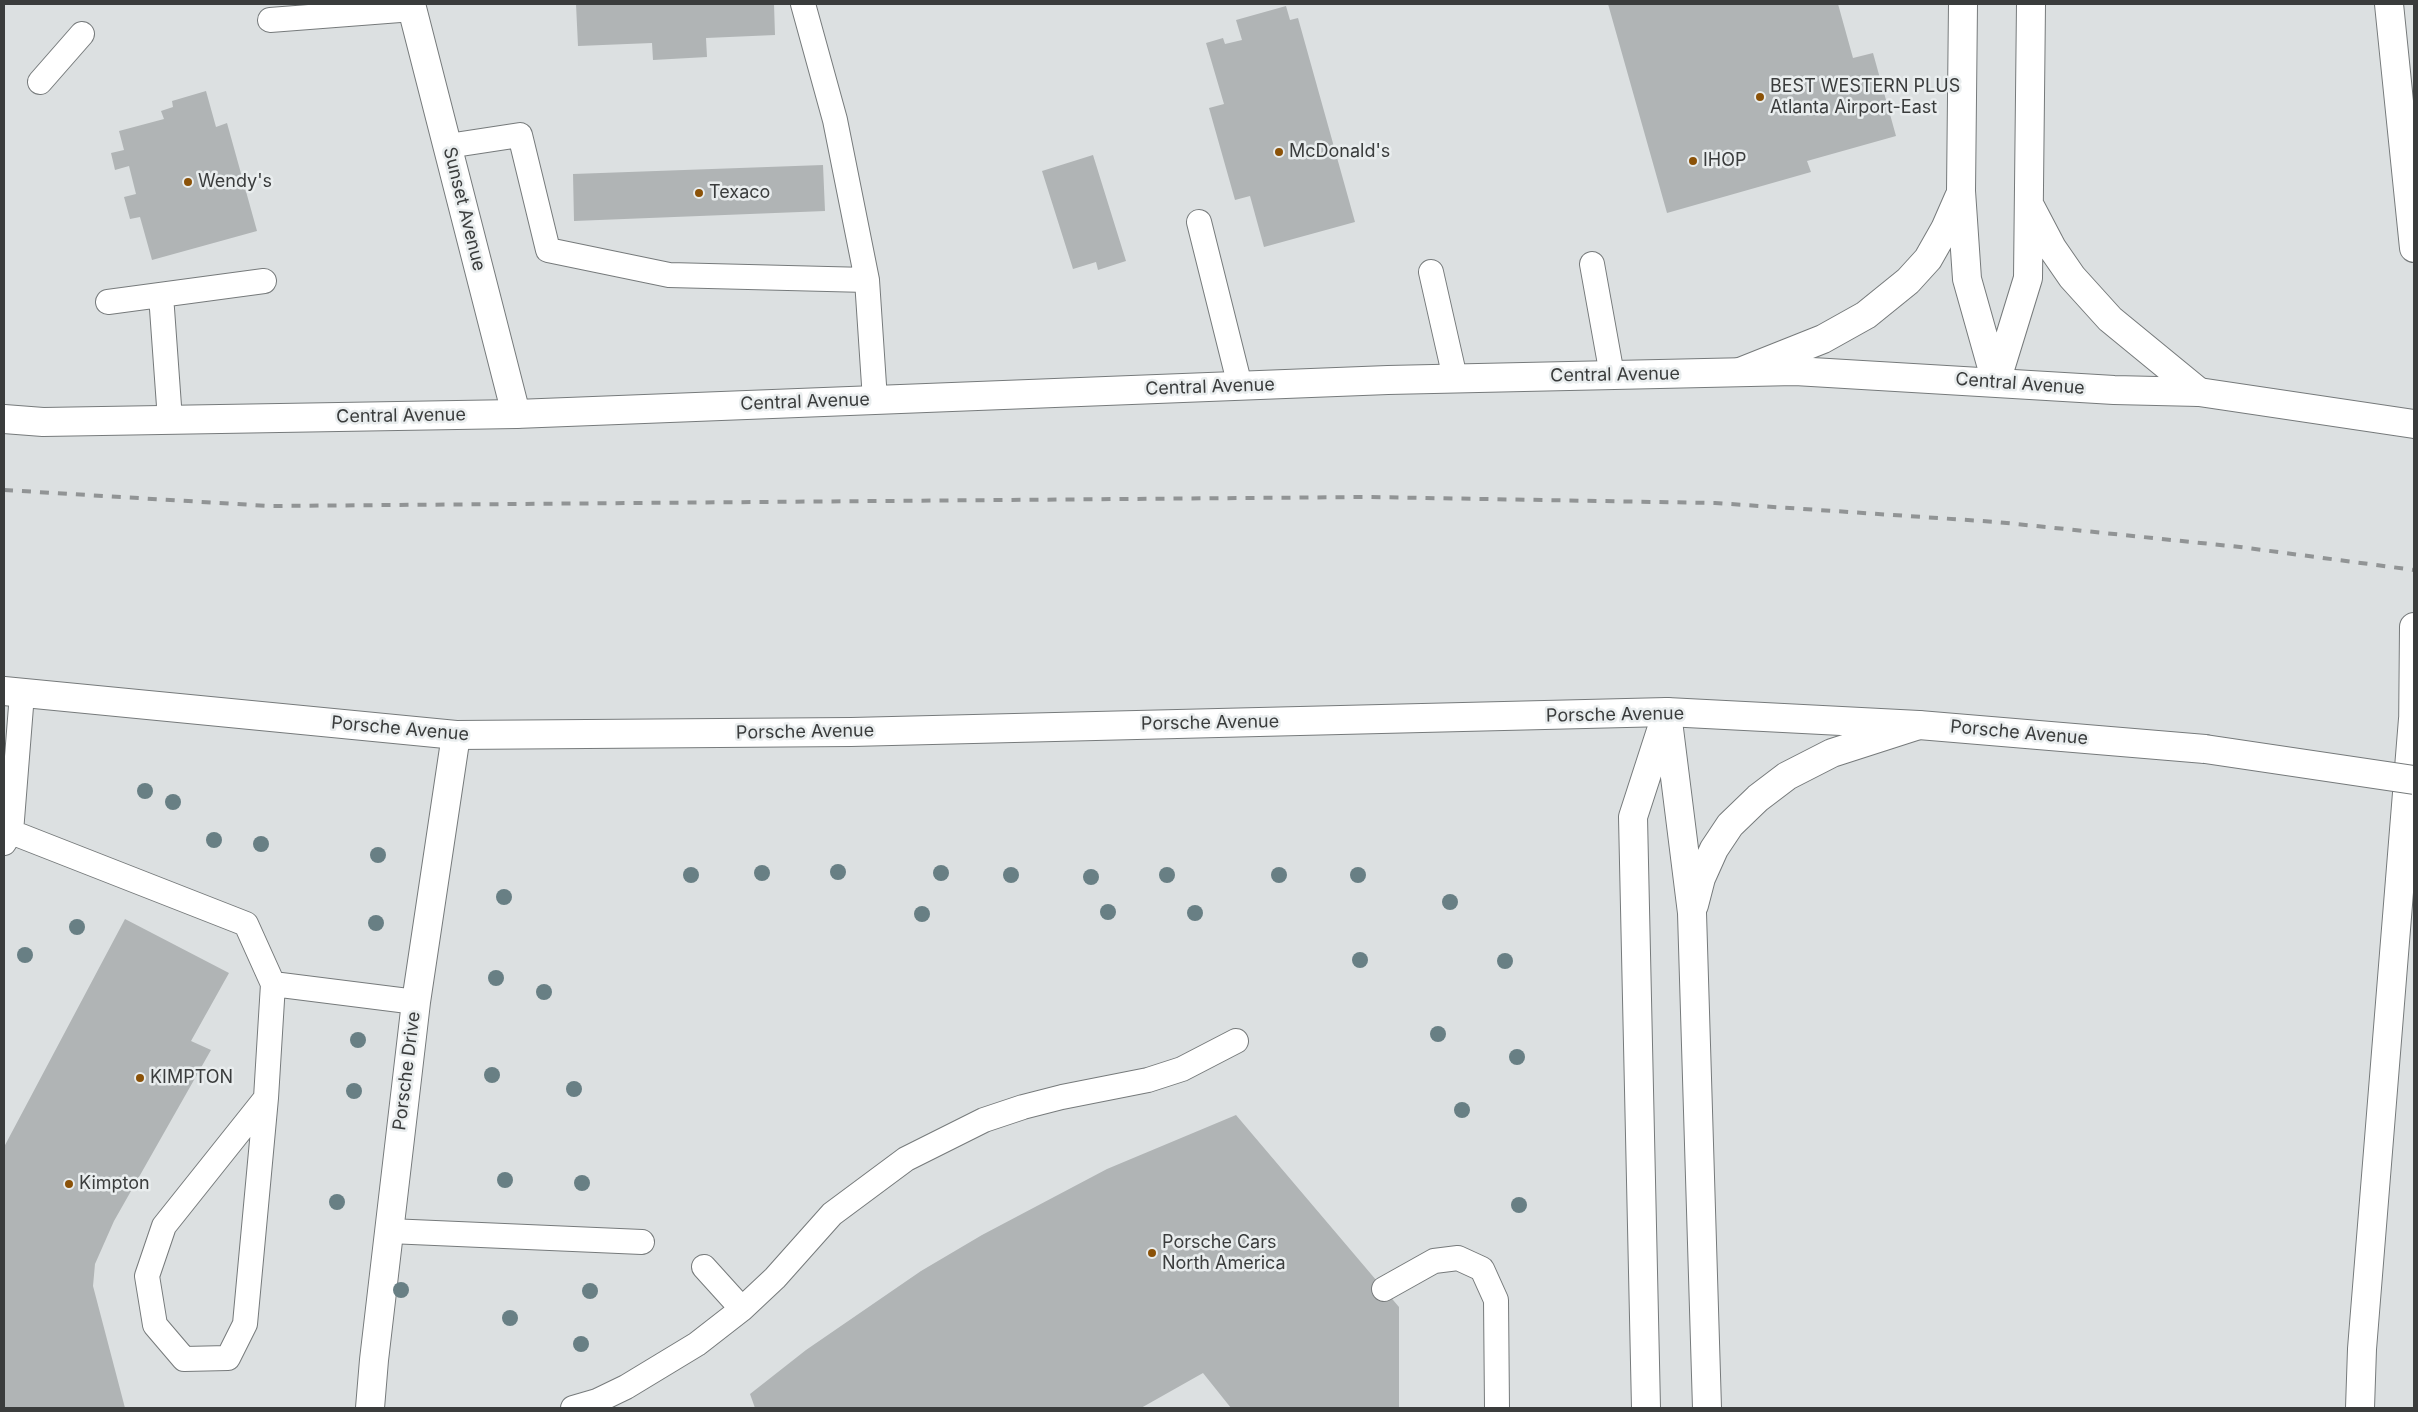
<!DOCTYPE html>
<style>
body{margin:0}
#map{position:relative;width:2418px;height:1412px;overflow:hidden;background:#dce0e1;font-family:Inter,sans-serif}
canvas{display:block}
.frame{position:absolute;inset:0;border:5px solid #3a3c3c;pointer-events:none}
</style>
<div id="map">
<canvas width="2418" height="1412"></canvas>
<div class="frame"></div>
</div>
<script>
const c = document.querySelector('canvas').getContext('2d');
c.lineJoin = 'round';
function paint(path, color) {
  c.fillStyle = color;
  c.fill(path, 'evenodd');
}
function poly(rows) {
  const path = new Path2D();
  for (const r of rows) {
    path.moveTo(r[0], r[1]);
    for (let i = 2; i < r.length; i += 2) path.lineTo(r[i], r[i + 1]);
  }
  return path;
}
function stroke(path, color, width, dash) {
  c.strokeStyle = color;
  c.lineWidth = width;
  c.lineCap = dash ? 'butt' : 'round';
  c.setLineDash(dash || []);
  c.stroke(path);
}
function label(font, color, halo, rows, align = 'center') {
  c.font = font + ' Inter,sans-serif';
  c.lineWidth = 5;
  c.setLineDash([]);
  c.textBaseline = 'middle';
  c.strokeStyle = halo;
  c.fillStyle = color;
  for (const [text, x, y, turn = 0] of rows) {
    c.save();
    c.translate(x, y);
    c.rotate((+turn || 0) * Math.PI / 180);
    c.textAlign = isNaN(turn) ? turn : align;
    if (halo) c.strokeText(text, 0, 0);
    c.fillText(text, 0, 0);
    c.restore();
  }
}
paint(poly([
 [576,4,774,4,775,35,706,38,707,57,653,60,652,43,578,46],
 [1608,4,1838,4,1853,58,1873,53,1896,136,1807,161,1811,172,1667,213],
 [1286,6,1290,20,1298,18,1355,222,1264,247,1250,196,1235,200,1209,108,1224,104,1206,43,1223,38,1225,44,1242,40,1236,20],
 [206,91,216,127,227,123,257,231,152,260,140,217,130,219,124,197,136,194,129,166,115,170,111,153,124,150,119,131,164,119,161,111,173,107,172,101],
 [1093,155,1126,261,1098,270,1096,262,1073,269,1042,171],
 [823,165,825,211,574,221,573,174],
 [125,919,229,973,191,1041,211,1050,114,1221,95,1264,93,1286,125,1408,4,1408,4,1147],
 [1236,1115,1399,1307,1399,1408,1231,1408,1203,1373,1141,1408,755,1408,750,1394,806,1350,921,1271,982,1235,1107,1169]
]), '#b0b4b5');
const lane = poly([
 [803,4,835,120,867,280],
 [270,20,413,9],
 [40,82,82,34],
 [448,146,520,135,548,250,669,275,867,280,875,400],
 [1199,222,1240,386],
 [1592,264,1612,375],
 [1431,272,1455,378],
 [161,295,170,420],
 [108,302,264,281],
 [11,832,246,924,273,984,266,1098,245,1324,228,1358,184,1359,155,1325,147,1276,164,1226,266,1098],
 [4,843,11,832,22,694],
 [273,984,416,1002],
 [389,1231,642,1242],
 [704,1267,742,1309],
 [1384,1289,1434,1261,1458,1258,1482,1269,1496,1300,1497,1408],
 [573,1408,597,1401,626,1387,697,1344,742,1309,775,1278,832,1214,906,1159,984,1120,1023,1107,1062,1097,1148,1080,1182,1069,1236,1041]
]);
const street = poly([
 [411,4,516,414],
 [370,1408,374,1360,416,1002,456,735]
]);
const secondary = poly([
 [4,691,456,735,851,732,1667,712,1919,725,2205,749]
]);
const primary = poly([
 [4,419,43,422,516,414,1388,380,1795,371,2114,390,2199,392,2414,424]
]);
const highway = poly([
 [1963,4,1961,191,1967,279,1996,382],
 [2389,4,2414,248],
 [2031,208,2052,248,2072,277,2110,319,2199,392],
 [1740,372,1823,339,1866,315,1908,281,1928,259,1945,229,1959,197],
 [1996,382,2028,278,2031,4],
 [1668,721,1692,913,1707,1408],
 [2413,738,2414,627],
 [1694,905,1701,878,1714,849,1730,825,1758,798,1787,776,1832,753,1919,725],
 [1646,1408,1633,817,1667,712],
 [2360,1408,2362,1349,2413,719]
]);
stroke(lane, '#767a7b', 26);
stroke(street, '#767a7b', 30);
stroke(secondary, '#767a7b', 30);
stroke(primary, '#767a7b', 30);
stroke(highway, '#767a7b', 30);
stroke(lane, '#fff', 24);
stroke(street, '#fff', 28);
stroke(secondary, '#fff', 28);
stroke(primary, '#fff', 28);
stroke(highway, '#fff', 28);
stroke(poly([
 [4,490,270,506,1368,497,1715,503,1997,522,2240,547,2414,570]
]), '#919495', 4, [9, 9]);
const secondaryBridge = poly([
 [2205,749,2414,780]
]);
stroke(secondaryBridge, '#767a7b', 30, []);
stroke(secondaryBridge, '#fff', 28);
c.fillStyle = '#687f84';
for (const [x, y] of [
 [145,791],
 [173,802],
 [214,840],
 [261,844],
 [378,855],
 [838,872],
 [762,873],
 [941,873],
 [691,875],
 [1011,875],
 [1167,875],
 [1279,875],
 [1358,875],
 [1091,877],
 [504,897],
 [1450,902],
 [1108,912],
 [1195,913],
 [922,914],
 [376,923],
 [77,927],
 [25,955],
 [1360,960],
 [1505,961],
 [496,978],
 [544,992],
 [1438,1034],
 [358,1040],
 [1517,1057],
 [492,1075],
 [574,1089],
 [354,1091],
 [1462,1110],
 [505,1180],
 [582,1183],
 [337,1202],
 [1519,1205],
 [401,1290],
 [590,1291],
 [510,1318],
 [581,1344]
]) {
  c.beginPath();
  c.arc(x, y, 8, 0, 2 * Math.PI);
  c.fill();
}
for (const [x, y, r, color] of [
 [1760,97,5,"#8b5208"],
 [1279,152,5,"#8b5208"],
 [1693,161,5,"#8b5208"],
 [188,182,5,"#8b5208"],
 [699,193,5,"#8b5208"],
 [140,1078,5,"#8b5208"],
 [69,1184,5,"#8b5208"],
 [1152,1253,5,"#8b5208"]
]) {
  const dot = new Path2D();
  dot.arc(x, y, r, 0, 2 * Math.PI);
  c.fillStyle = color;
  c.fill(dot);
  stroke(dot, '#e9edee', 2);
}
label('18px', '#3a3c3c', '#e9edee', [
 ["BEST WESTERN PLUS",1770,87],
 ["Atlanta Airport-East",1770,108],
 ["McDonald's",1289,152],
 ["IHOP",1703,161],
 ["Wendy's",198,182],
 ["Texaco",709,193],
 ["KIMPTON",150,1078],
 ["Kimpton",79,1184],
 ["Porsche Cars",1162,1243],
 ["North America",1162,1264]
], 'left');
label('18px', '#3a3c3c', '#e9edee', [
 ["Sunset Avenue",464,209,76],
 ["Central Avenue",1615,375,-1],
 ["Central Avenue",2020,384,4],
 ["Central Avenue",1210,387,-2],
 ["Central Avenue",805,402,-2],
 ["Central Avenue",401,416,-1],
 ["Porsche Avenue",1615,715,-1],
 ["Porsche Avenue",1210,723,-1],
 ["Porsche Avenue",400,729,5],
 ["Porsche Avenue",805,732,-1],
 ["Porsche Avenue",2019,733,5],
 ["Porsche Drive",407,1071,-83]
]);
</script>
